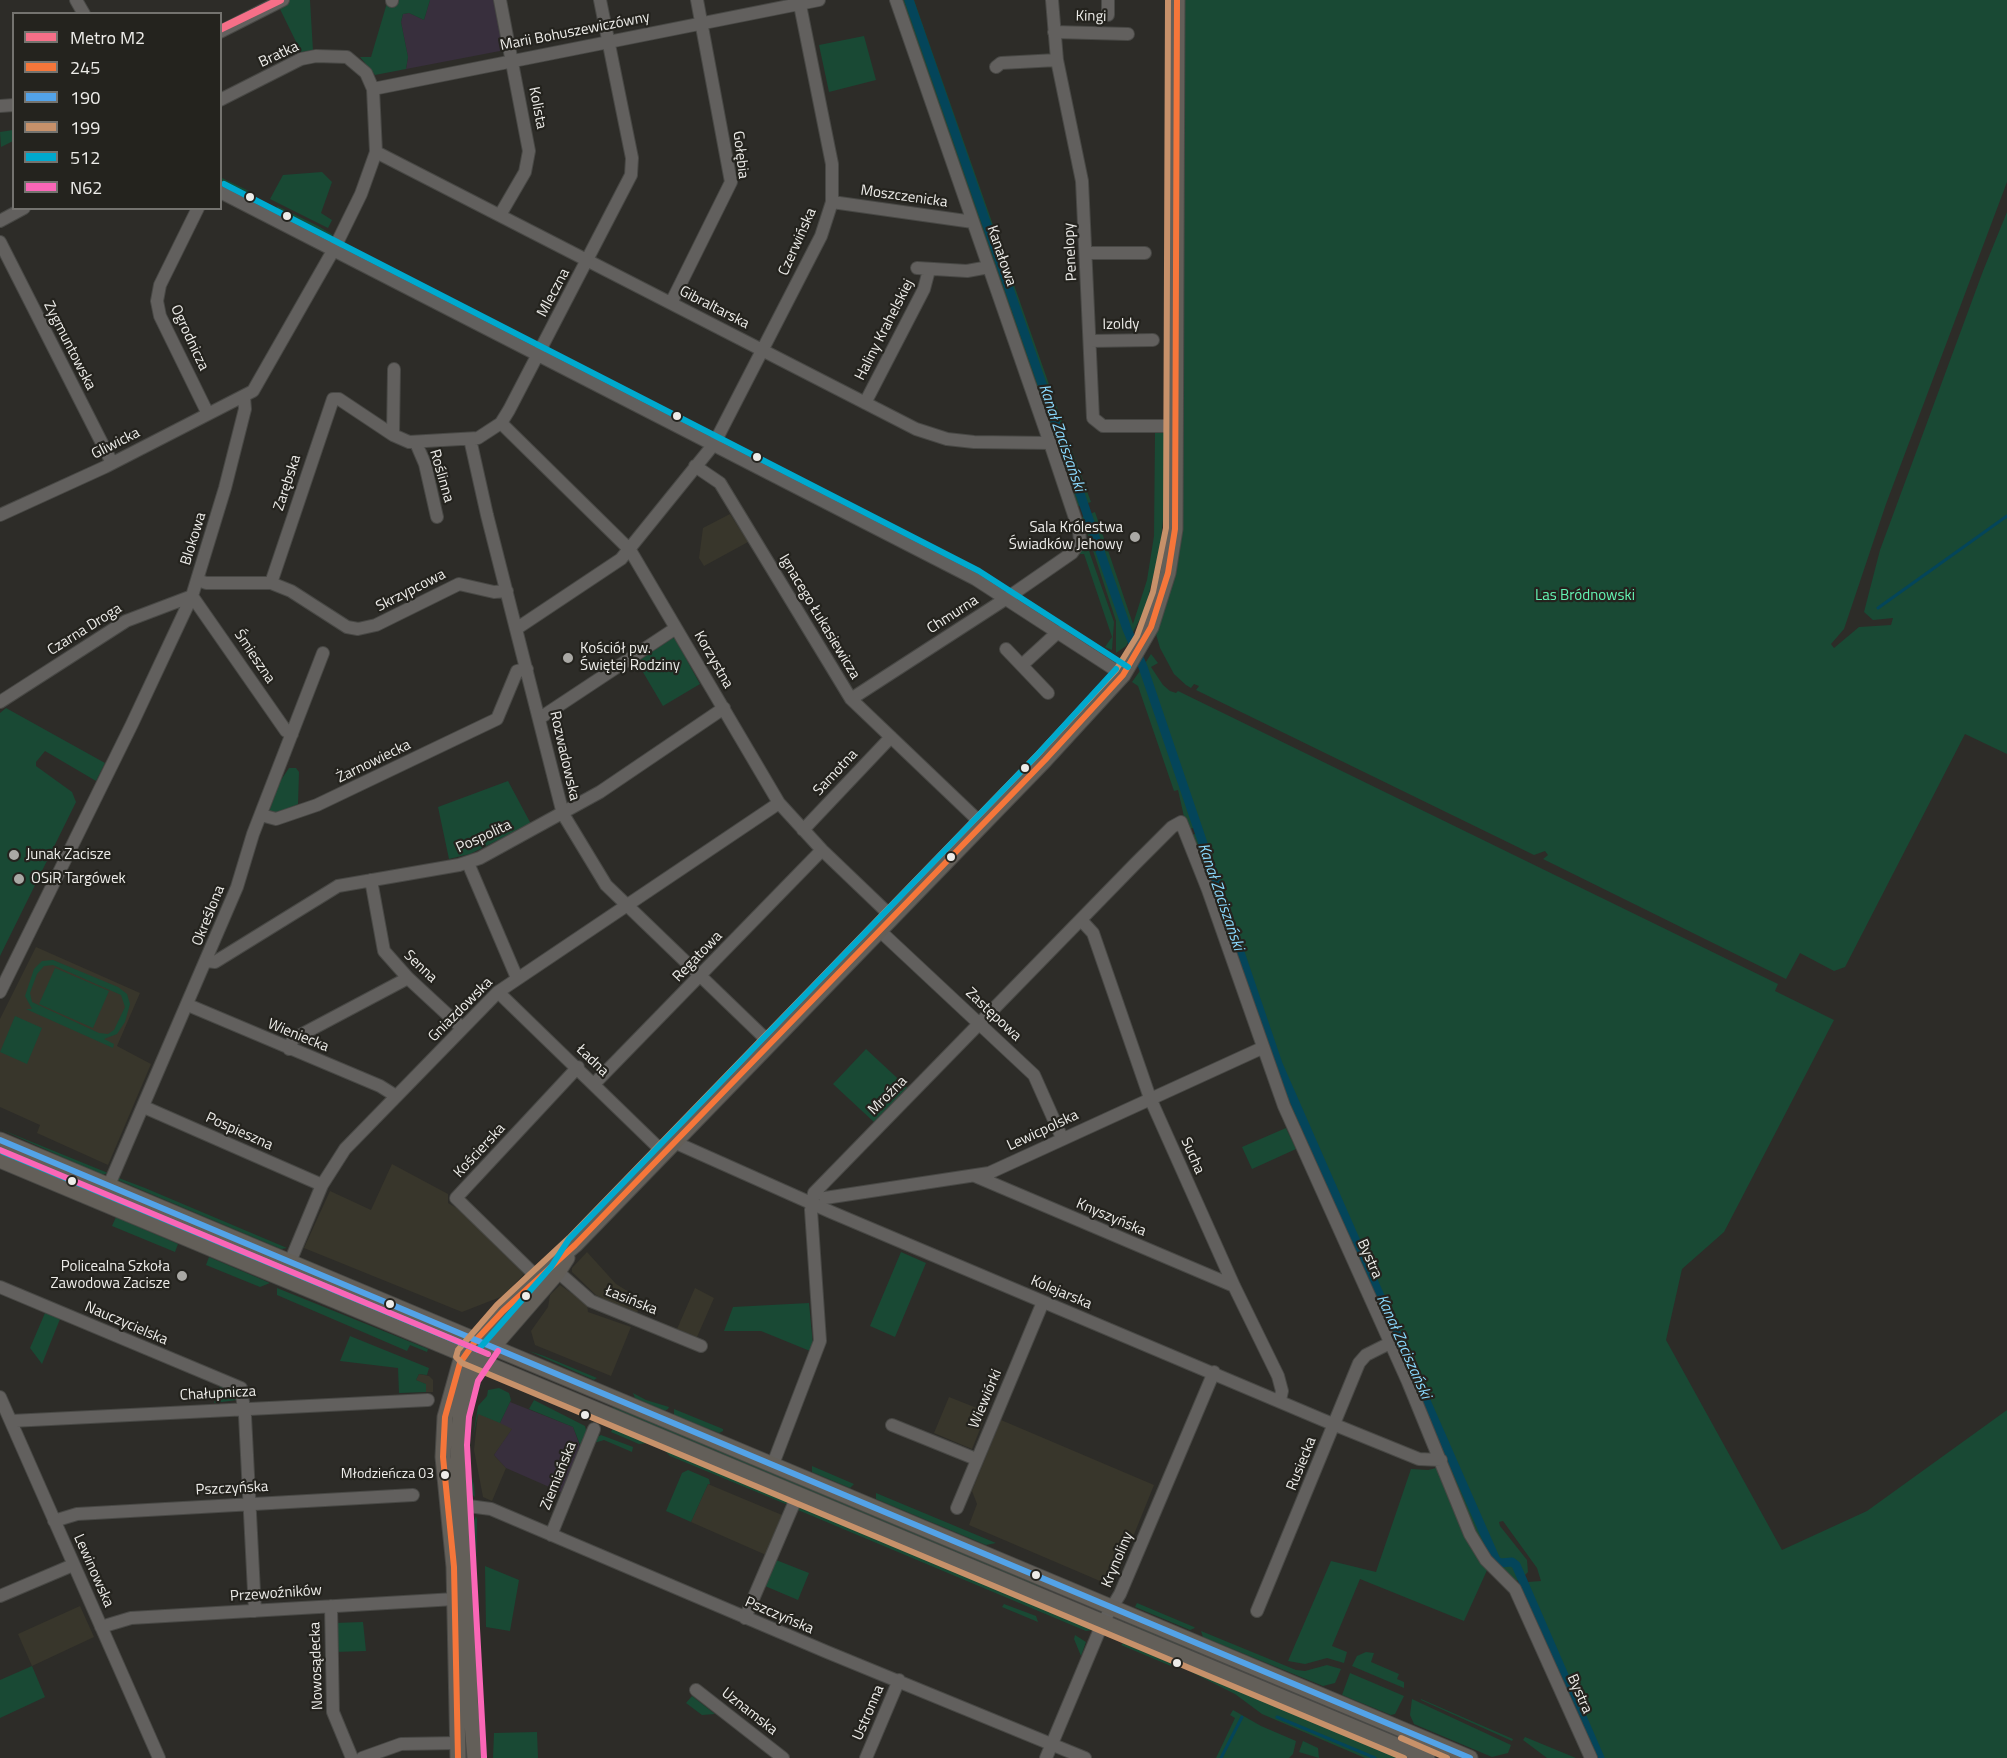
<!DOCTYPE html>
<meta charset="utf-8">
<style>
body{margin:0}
#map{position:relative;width:2007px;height:1758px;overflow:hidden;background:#2d2c28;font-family:"Titillium Web",sans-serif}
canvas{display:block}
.legend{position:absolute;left:12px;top:12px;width:210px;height:198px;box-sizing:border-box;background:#24231e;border:2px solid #74736f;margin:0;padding:8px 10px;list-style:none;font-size:18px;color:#edece9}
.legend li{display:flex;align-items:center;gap:12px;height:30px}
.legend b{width:30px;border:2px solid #74736f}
</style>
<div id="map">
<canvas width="2007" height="1758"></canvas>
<ul class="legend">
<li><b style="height:8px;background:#f66f88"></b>Metro M2</li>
<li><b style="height:8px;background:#f5763a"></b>245</li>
<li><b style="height:8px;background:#53a3e8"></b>190</li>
<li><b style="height:8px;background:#c7916a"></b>199</li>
<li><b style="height:8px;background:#00a9ce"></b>512</li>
<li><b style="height:8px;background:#fa66b7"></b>N62</li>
</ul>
</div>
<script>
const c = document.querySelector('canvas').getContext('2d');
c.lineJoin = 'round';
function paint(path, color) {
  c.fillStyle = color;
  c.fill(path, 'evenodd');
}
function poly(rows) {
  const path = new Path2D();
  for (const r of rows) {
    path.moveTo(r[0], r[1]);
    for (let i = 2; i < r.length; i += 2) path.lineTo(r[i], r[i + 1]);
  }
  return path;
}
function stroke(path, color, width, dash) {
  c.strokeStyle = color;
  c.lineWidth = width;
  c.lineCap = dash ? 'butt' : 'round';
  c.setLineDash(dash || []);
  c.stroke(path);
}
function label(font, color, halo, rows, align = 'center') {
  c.font = font + ' "Titillium Web",sans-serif';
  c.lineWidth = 4.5;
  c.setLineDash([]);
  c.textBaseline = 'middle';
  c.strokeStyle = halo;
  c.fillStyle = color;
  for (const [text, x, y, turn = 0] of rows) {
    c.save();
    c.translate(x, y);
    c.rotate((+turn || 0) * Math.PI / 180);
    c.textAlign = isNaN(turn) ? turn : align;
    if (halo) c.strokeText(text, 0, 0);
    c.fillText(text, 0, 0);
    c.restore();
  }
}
paint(poly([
 [730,514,748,542,704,566,699,558,703,528],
 [36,947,140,993,117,1046,151,1064,108,1165,37,1133,40,1125,0,1107,0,1019],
 [392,1164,448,1194,448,1203,460,1210,524,1274,503,1296,462,1312,304,1248,330,1191,371,1210],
 [587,1252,616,1284,642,1300,637,1313,632,1314,596,1295,572,1272,572,1268],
 [560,1285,587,1304,588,1312,631,1327,611,1376,535,1345,531,1331,548,1307,550,1295],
 [695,1288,714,1298,697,1337,677,1329],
 [419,1374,429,1376,433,1380,433,1392,426,1392,425,1384,416,1380],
 [949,1397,987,1412,972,1449,934,1433],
 [478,1413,513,1428,494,1455,506,1468,492,1501,483,1497,474,1450],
 [1001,1420,1154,1485,1118,1574,1100,1581,969,1525,977,1504,972,1491],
 [708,1484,782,1515,766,1555,691,1522],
 [80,1606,94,1637,32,1666,18,1634]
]), '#38362b');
paint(poly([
 [430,0,495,0,505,50,406,69,408,57,401,22,403,14,409,13,424,20],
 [510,1402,573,1427,580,1446,563,1493,506,1468,494,1455,512,1429,500,1423]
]), '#382f3d');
paint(poly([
 [289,0,310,0,313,51,301,52,279,7],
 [395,0,430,0,424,20,409,13,403,14,401,22,408,57,406,69,375,75,360,57,371,57,387,3],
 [904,0,914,0,1065,430,1054,434,1049,420,1046,421,901,2],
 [1182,0,2007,0,2007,182,1886,504,1844,629,1831,644,1834,648,1859,627,1891,625,1893,618,1873,620,1864,612,1880,550,1983,271,2007,212,2007,754,1965,734,1845,967,1834,971,1800,953,1786,979,1543,859,1548,855,1545,851,1534,855,1196,690,1199,686,1194,684,1191,688,1186,685,1174,674,1160,648,1156,634,1177,556],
 [864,36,876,80,829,92,819,45],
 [13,130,13,141,1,147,0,132],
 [322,172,332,182,321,213,332,220,328,228,270,199,283,175],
 [220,177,249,191,247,195,237,190,235,194,221,187],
 [277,206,318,226,333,235,324,239,278,216],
 [1155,433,1164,433,1164,510,1160,549,1145,609,1126,646,1116,653,1116,621,1082,517,1095,512,1133,624,1147,580,1154,536],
 [1067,437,1091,502,1079,506,1076,505,1059,457,1062,455,1057,440],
 [1085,530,1090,554,1114,622,1112,650,1105,647,1112,637,1084,554,1079,554],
 [674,637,700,684,663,706,637,662],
 [1151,654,1158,663,1151,667,1163,685,1170,691,1176,693,1178,691,1778,984,1775,991,1834,1020,1724,1232,1682,1269,1666,1340,1782,1550,1867,1511,2007,1410,2007,1758,1594,1758,1522,1594,1528,1582,1541,1581,1537,1568,1503,1521,1499,1522,1500,1526,1527,1560,1528,1572,1523,1577,1514,1561,1498,1560,1282,1070,1144,665],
 [1142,668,1196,827,1187,830,1178,790,1174,791,1138,686,1132,682],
 [6,708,105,763,96,781,45,751,36,762,36,766,72,792,76,802,0,956,0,713],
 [289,768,296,768,299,772,298,804,277,814,269,812,279,783],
 [508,781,531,824,470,854,449,859,438,807],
 [1198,833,1279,1071,1276,1072,1215,901,1219,899,1202,850,1195,852,1189,836],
 [53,960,118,987,127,994,130,1004,125,1022,117,1034,104,1039,114,1044,113,1048,26,1009,32,1009,25,996,34,969,42,961],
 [53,965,121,995,125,1007,114,1030,108,1034,99,1033,32,1002,30,993,37,974,44,966],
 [55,968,109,991,93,1028,39,1004],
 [15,1016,42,1028,27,1064,0,1052],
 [866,1049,908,1088,875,1123,833,1084],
 [1282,1076,1448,1454,1443,1456,1278,1078],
 [1286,1128,1296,1149,1252,1169,1242,1147],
 [0,1129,108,1173,102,1175],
 [0,1147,370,1303,369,1305,0,1153],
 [653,1149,653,1155,628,1178,626,1176],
 [116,1177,145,1188,287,1248,281,1249,262,1241,118,1180],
 [116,1217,178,1244,175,1252,112,1226],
 [901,1252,926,1263,895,1337,870,1326],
 [209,1257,270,1283,260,1287,206,1265],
 [277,1288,428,1349,427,1352,410,1345,407,1351,277,1295],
 [809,1303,813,1345,810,1351,761,1331,724,1331,733,1307],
 [45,1313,60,1319,42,1364,30,1348],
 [350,1336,429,1368,427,1375,419,1374,416,1380,426,1384,426,1392,399,1393,398,1368,340,1361],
 [529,1351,544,1356,597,1378,594,1380],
 [220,1386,232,1391,237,1400,214,1403],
 [499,1388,509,1393,511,1400,500,1423,478,1414,473,1438,478,1406,487,1396,488,1390],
 [633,1393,646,1400,669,1407,668,1409,665,1411,635,1398],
 [534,1400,585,1426,587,1433,581,1447,573,1427,529,1409],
 [613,1407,743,1458,1041,1583,1040,1587,612,1409],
 [674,1409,723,1429,723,1431,719,1433,674,1415],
 [614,1426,787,1498,788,1505,670,1456,664,1450,649,1443,639,1444,611,1432],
 [601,1435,633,1447,632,1452,604,1440,594,1443,595,1438],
 [1450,1459,1496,1562,1500,1565,1513,1563,1521,1580,1513,1581,1494,1563,1480,1542,1445,1462],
 [812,1466,854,1484,850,1488,812,1472],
 [1440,1467,1488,1568,1464,1621,1360,1579,1332,1646,1347,1652,1344,1663,1327,1658,1305,1664,1288,1661,1331,1561,1376,1572,1411,1469,1428,1470],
 [470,1470,474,1485,475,1497,468,1491,466,1473],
 [688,1470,709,1479,710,1484,708,1484,691,1522,666,1511,682,1473],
 [876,1493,996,1543,986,1545,876,1499],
 [798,1504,1089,1625,1093,1630,1086,1631,798,1510],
 [476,1516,477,1520,476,1574,472,1570,471,1528],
 [776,1560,809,1573,798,1600,765,1586],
 [485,1566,519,1580,510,1631,486,1627],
 [1137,1603,1194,1627,1195,1628,1190,1630,1135,1607],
 [1004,1604,1036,1616,1038,1622,1002,1607],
 [1130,1621,1321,1702,1320,1704,1128,1625],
 [363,1622,366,1651,334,1652,334,1623],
 [1201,1631,1296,1670,1305,1671,1327,1665,1341,1669,1335,1683,1323,1686,1203,1637],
 [1075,1635,1086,1642,1081,1656,1074,1639],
 [1123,1643,1172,1664,1171,1666,1121,1645],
 [1366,1652,1374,1653,1371,1662,1399,1674,1397,1679,1404,1682,1404,1688,1352,1666,1357,1656],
 [32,1666,45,1697,0,1718,0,1680],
 [1189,1667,1282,1706,1405,1758,1365,1758,1262,1714,1235,1694,1191,1672],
 [1350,1673,1404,1696,1395,1714,1391,1715,1342,1695],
 [692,1696,715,1714,702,1715,686,1703],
 [1412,1699,1511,1745,1508,1753,1492,1757,1414,1724,1410,1715],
 [1421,1700,1421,1699,1513,1739,1512,1741],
 [1233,1710,1261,1726,1296,1741,1293,1754,1289,1758,1216,1758,1235,1718,1230,1715],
 [537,1732,538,1758,493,1758,494,1733],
 [1525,1737,1576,1758,1547,1758,1523,1740],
 [1303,1741,1318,1748,1319,1758,1299,1752]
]), '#194934');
stroke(poly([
 [1878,608,2007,516],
 [1277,1717,1375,1758],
 [1221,1758,1242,1717]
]), '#04455a', 3);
stroke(poly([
 [909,0,1127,629,1143,667,1278,1064,1496,1560,1500,1563,1512,1562,1516,1565,1600,1758]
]), '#04455a', 9);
const minor = poly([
 [76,0,84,14],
 [1052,0,1057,60,1082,181,1093,418,1103,426,1176,426],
 [392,1,392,0],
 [1108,15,1108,0],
 [220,32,283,0],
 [1054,32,1128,34],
 [996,67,1001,63,1057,60],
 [373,89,819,0],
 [0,106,14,105],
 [376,152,916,429,947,439,974,442,1050,443],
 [220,192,975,579,1123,675],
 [832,202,973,222],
 [198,208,160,285,157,301,160,316,208,414],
 [500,215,525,172,529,151,500,0],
 [0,221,24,208],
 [0,242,112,463],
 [1086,253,1145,253],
 [917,268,967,271,989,267],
 [671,303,731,182,697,0],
 [1090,341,1153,340],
 [865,403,924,289,929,270],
 [501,423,630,550,779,803,822,850,892,917],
 [393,435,394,369],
 [470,439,487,515,563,814,606,885,770,1043],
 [416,443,425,464,437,517],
 [695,466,720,483,851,699,982,824],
 [0,515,105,467,253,391,334,249,361,194,376,152,373,89,366,73,347,57,316,56,301,59,220,100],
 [198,580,206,583,271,583,291,591,347,627,358,629,376,625,459,584,494,592,507,591],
 [271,583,333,399,339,399,393,435,409,442,478,438,501,423,509,410,631,175,632,158,600,0],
 [516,629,621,559,714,444,821,236,832,202,832,164,799,0],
 [1006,649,1048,693],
 [1022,665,1058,632],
 [851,699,1007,598,1072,553,1080,541,1079,530,1050,443,896,0],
 [0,702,126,621,192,596,286,731,292,734],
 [540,718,676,628],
 [261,815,276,819,317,805,497,719,517,671,527,669],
 [803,830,891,737],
 [468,863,517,978],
 [371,880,384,951,408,978,462,1028],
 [1081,920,1093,933,1150,1098,1234,1286,1278,1376,1282,1391,1280,1400],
 [879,930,1034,1075,1062,1138],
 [207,961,215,962,338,886,459,865,480,858,600,792,724,708],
 [0,992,132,724,192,596,225,488,245,409,244,397],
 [498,992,664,1153],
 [188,1005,380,1086,396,1096],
 [289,1049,293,1039,408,978],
 [594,1084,822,850],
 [144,1107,322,1185],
 [674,1142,831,1212,1323,1420,1419,1459,1441,1460],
 [975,1176,1234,1286],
 [109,1185,237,887,253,834,323,653],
 [825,1198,989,1173,1262,1048],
 [290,1262,322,1185,345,1149,498,992,779,803],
 [558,1272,591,1301,701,1346],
 [537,1277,456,1198,578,1067],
 [0,1287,241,1388,245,1416,255,1611],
 [0,1397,159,1758],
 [11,1421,428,1400],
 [892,1425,976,1459],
 [773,1464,820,1341,811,1210,814,1193,1135,864,1172,827,1181,822,1208,890,1284,1106,1408,1382,1470,1534,1486,1560,1515,1589,1591,1758],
 [461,1505,491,1509,827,1652,1085,1758],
 [957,1508,1043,1302],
 [54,1521,77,1514,413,1495],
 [551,1535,594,1429],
 [0,1596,73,1565],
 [331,1606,333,1712,352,1758],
 [1257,1611,1359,1363,1366,1355,1390,1343],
 [745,1618,798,1494],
 [101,1627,131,1618,455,1599],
 [696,1690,783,1758],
 [362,1758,401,1744,458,1743],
 [866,1758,899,1680],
 [1046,1758,1103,1622,1120,1594,1214,1372]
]);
const major = poly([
 [0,1140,1470,1758],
 [0,1160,1427,1758],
 [458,1758,454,1567,443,1457,445,1417,460,1363,476,1340,503,1311,537,1277,575,1245,1045,760,1123,675,1151,627,1168,573,1175,529,1177,0],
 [475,1758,470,1700,467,1577,458,1469,459,1430,462,1404,473,1370,558,1272,567,1258]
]);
stroke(minor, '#484845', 14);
stroke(major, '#484845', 17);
stroke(minor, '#62605e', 12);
stroke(major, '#635f59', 15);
stroke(poly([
 [458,1758,454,1567,443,1457,445,1417,460,1363,476,1340,503,1311,575,1245,1045,760,1123,675,1151,627,1168,573,1175,529,1177,0]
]), '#f5763a', 6);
stroke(poly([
 [0,1140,1470,1758]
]), '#53a3e8', 6);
stroke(poly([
 [1168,0,1166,528,1153,592,1137,636,1116,670,1038,754,569,1238,497,1305,458,1350,456,1357,462,1363,1404,1758],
 [1401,1738,1447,1758]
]), '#c7916a', 6);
stroke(poly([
 [224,184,979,571,1128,667],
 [3,1152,478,1350,551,1267,569,1239,1038,754,1116,669]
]), '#00a9ce', 6);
stroke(poly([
 [0,1150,488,1354],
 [484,1757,467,1445,469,1417,478,1381,498,1351]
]), '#fa66b7', 6);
stroke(poly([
 [220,29,280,0]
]), '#f66f88', 8);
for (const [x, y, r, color] of [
 [250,197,5,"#edece9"],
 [287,216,5,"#edece9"],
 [677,416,5,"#edece9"],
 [757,457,5,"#edece9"],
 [1135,537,6,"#aaa9a5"],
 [568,658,6,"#aaa9a5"],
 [1025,768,5,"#edece9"],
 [14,855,6,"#aaa9a5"],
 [951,857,5,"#edece9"],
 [19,879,6,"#aaa9a5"],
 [72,1181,5,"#edece9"],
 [182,1276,6,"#aaa9a5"],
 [526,1296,5,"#edece9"],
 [390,1304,5,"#edece9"],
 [585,1415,5,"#edece9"],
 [445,1475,5,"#edece9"],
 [1036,1575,5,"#edece9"],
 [1177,1663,5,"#edece9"]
]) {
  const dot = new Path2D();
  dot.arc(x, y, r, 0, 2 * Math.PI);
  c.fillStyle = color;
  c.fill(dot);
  stroke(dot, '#24231e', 2);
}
label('14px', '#edece9', '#24231e', [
 ["Młodzieńcza 03",434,1475]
], 'right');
label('15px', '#edece9', '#24231e', [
 ["Kingi",1091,17,1],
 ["Marii Bohuszewiczówny",575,32,-11],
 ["Bratka",279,55,-25],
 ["Kolista",537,108,79],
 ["Gołębia",740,155,83],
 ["Moszczenicka",904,197,8],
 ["Czerwińska",798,242,-66],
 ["Penelopy",1071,252,-93],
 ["Kanałowa",1001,256,71],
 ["Mleczna",554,293,-62],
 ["Gibraltarska",714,308,27],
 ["Izoldy",1121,325,-1],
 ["Haliny Krahelskiej",885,330,-63],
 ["Ogrodnicza",189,338,65],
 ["Zygmuntowska",69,346,63],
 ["Gliwicka",116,444,-27],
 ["Roślinna",441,476,74],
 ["Zarębska",288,483,-72],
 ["Blokowa",194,539,-73],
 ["Skrzypcowa",411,591,-27],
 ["Chmurna",953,615,-33],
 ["Ignacego Łukasiewicza",819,617,59],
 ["Czarna Droga",85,630,-32],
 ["Śmieszna",254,657,56],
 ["Korzystna",713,660,60],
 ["Rozwadowska",564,756,77],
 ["Żarnowiecka",374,762,-26],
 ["Samotna",836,773,-47],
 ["Pospolita",484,837,-25],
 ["Określona",209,916,-68],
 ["Regatowa",698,957,-46],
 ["Senna",420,967,44],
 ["Gniazdowska",461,1010,-45],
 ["Zastępowa",993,1015,43],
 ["Wieniecka",298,1036,22],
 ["Ładna",592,1061,44],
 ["Mroźna",888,1096,-45],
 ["Lewicpolska",1043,1131,-25],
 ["Pospieszna",239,1132,24],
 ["Kościerska",480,1151,-47],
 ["Sucha",1192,1156,66],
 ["Knyszyńska",1111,1218,23],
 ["Bystra",1369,1259,66],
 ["Kolejarska",1061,1293,23],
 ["Łasińska",631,1301,22],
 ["Nauczycielska",126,1324,23],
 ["Chałupnicza",218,1394,-3],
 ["Wiewiórki",986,1399,-67],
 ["Rusiecka",1302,1464,-68],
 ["Ziemiańska",559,1476,-68],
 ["Pszczyńska",232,1489,-3],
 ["Krynoliny",1118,1560,-67],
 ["Lewinowska",93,1571,66],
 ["Przewoźników",276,1594,-4],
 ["Pszczyńska",779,1616,23],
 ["Nowosądecka",317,1666,-92],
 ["Bystra",1579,1694,66],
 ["Uznamska",749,1712,38],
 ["Ustronna",869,1713,-67]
]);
label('15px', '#edece9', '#24231e', [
 ["Sala Królestwa",1123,528,"right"],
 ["Świadków Jehowy",1123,545,"right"],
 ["Kościół pw.",580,649],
 ["Świętej Rodziny",580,666],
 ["Junak Zacisze",26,855],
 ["OSiR Targówek",31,879],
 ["Policealna Szkoła",170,1267,"right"],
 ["Zawodowa Zacisze",170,1284,"right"]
], 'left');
label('15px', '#64f3b3', '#24231e', [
 ["Las Bródnowski",1585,596]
]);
label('italic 16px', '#8ad9fe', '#24231e', [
 ["Kanał Zaciszański",1061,438,71],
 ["Kanał Zaciszański",1220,897,71],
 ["Kanał Zaciszański",1403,1347,66]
]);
</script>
